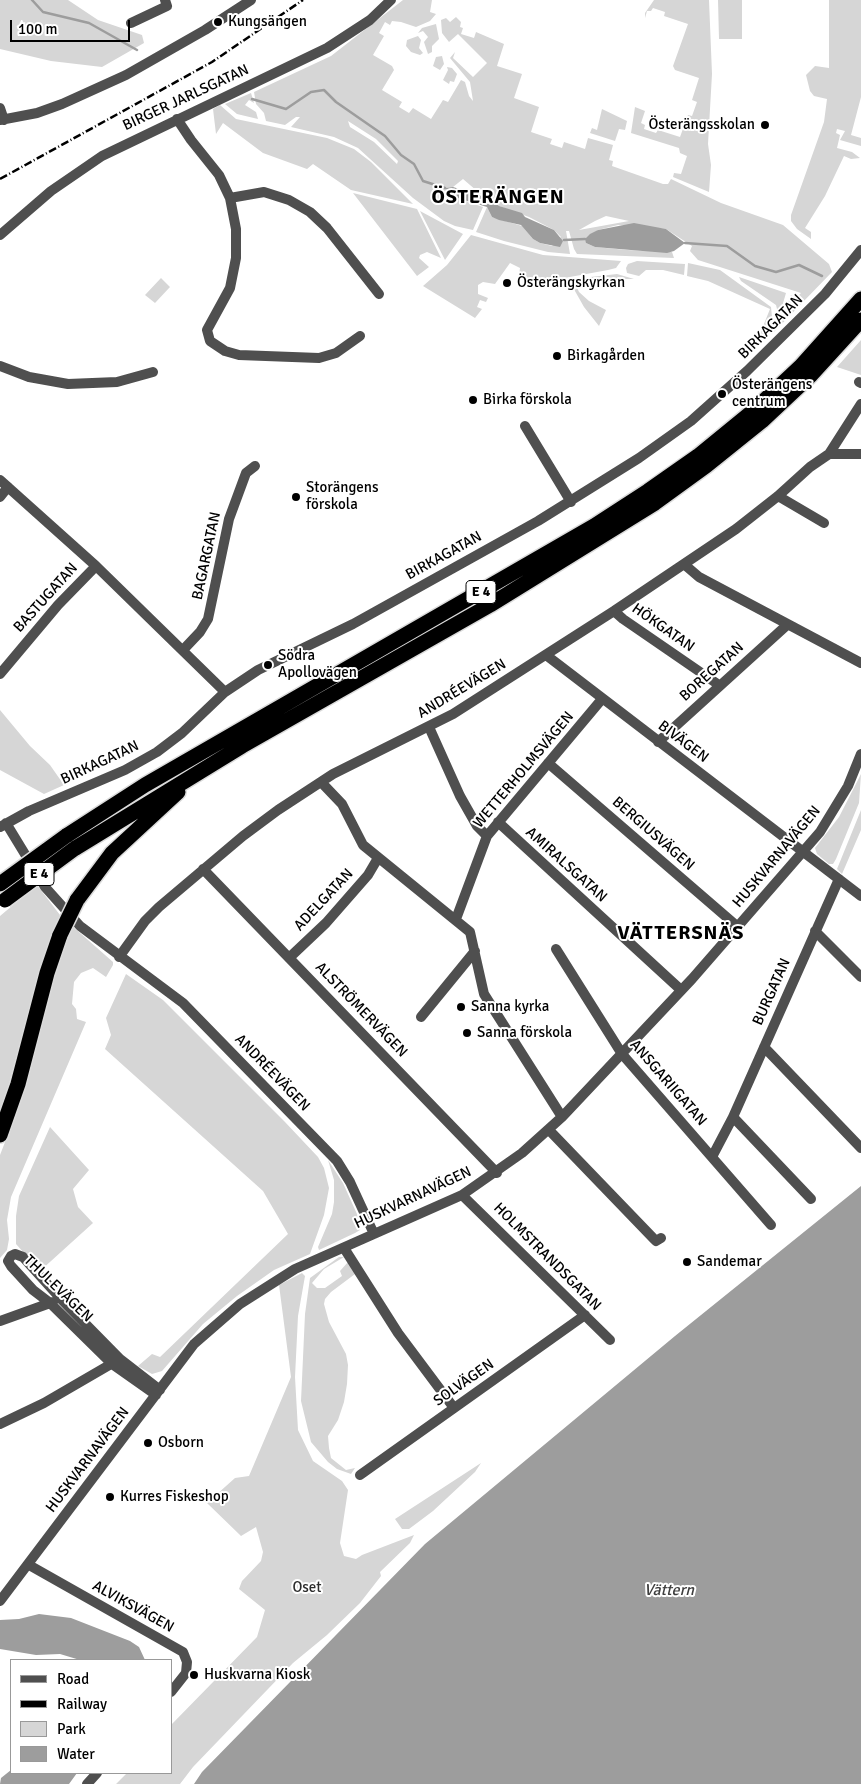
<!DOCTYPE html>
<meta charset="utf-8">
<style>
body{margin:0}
#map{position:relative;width:861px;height:1784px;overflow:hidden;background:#fff;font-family:Signika,sans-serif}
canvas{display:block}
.legend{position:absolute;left:10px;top:1659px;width:162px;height:115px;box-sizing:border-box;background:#fff;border:1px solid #999;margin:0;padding:6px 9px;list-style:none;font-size:15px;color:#000}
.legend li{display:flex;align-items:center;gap:10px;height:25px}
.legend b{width:25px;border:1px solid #999}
.scale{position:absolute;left:10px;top:20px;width:120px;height:22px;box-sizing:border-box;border:2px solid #000;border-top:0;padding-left:6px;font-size:15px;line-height:18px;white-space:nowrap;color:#000;-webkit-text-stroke:4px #fff;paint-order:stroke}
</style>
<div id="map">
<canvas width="861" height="1784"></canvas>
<ul class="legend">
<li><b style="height:6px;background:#4f4f4f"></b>Road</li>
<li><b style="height:6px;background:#000"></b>Railway</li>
<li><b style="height:14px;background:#d6d6d6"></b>Park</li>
<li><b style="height:14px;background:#9d9d9d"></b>Water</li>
</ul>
<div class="scale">100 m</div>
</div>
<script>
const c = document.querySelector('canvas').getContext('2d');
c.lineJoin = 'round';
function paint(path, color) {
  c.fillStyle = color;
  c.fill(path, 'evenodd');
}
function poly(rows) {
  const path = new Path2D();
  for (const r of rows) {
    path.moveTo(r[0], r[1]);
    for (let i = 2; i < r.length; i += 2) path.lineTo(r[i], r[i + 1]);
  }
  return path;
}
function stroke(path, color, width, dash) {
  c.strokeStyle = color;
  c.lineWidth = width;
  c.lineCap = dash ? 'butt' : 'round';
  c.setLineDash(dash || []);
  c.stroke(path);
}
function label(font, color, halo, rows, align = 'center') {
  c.font = font + ' Signika,sans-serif';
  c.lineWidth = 4;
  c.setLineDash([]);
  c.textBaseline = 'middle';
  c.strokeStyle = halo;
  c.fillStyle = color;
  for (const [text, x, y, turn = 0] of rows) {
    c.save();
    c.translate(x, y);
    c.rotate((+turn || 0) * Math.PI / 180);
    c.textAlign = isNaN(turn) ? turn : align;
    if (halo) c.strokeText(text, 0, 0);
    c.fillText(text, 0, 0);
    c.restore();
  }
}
paint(poly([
 [0,0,68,0,98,20,142,35,144,43,102,67,51,61,0,49],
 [403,0,432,0,430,12,436,14,430,21,416,27,401,22,392,21,390,25,385,22,379,33,384,36,373,55,392,66,394,70,382,90,402,102,399,107,409,113,413,108,431,119,443,100,448,102,461,80,465,82,469,96,473,101,470,82,450,58,455,52,453,58,473,77,487,63,458,34,449,42,442,33,441,20,446,18,450,22,456,17,461,22,460,27,463,28,461,34,474,38,476,32,504,44,497,66,522,74,514,98,539,107,531,132,552,139,550,144,562,148,564,142,585,149,588,138,613,145,609,160,613,161,612,166,663,184,668,184,671,179,721,203,783,225,829,264,832,272,772,334,770,331,782,318,791,295,796,298,801,293,698,260,690,251,692,246,666,229,618,225,598,230,586,243,595,247,627,250,672,252,674,258,577,254,574,249,569,231,566,231,570,254,548,252,504,241,476,232,487,207,492,217,522,226,533,239,540,243,552,246,561,237,554,230,529,217,499,206,484,197,463,179,453,187,445,188,454,197,483,207,473,230,455,226,444,221,413,198,358,148,334,137,291,127,300,117,296,117,285,125,266,121,264,113,256,104,254,92,331,56],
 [348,121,376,139,398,161,397,164,374,142,350,127],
 [606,216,629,221,579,230,595,221],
 [654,0,709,0,712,74,708,144,711,165,709,192,673,177,674,173,681,174,687,156,680,153,679,148,631,133,635,107,645,111,641,123,645,125,644,129,656,133,658,130,680,137,688,115,692,116,697,102,692,100,699,78,675,70,673,66,688,24,664,16,665,12,653,8,651,11,647,11,645,18,645,13],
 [718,0,742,0,742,39,719,39],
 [829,0,861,0,861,97,851,135,861,138,861,146,840,140,845,131,837,129,836,133,840,135,837,148,852,152,860,158,851,159,844,156,825,196,805,228,811,232,811,239,797,229,791,221,791,215,824,122,827,99,814,96,810,91,806,75,815,66,829,68],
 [436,24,439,39,432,46,432,52,428,54,424,42,428,37,423,31,418,33,422,28],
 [418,36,421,40,419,48,423,53,420,55,411,52,406,46,407,40],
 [442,56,444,64,440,70,433,66,436,57],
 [447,67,452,68,457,74,454,82,450,81,449,84,443,80,448,70],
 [251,93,254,103,249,100,245,105,256,112,258,119,237,114,225,104],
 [220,105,236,119,327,138,354,149,371,162,413,204,351,190,313,164,307,169,263,153,223,123,216,134,213,109],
 [602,109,627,121,625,130,619,129,615,141,590,133,592,128,597,130],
 [353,193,417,209,441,258,427,252,420,255,419,258,429,267,417,276],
 [420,211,463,234,445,260],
 [471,235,543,255,621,261,616,268,608,270,548,281,536,285,519,276,520,268,510,263,495,284,483,282,478,285,478,294,488,298,486,302,480,300,477,307,482,309,475,318,423,286,447,265],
 [637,261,685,264,684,275,663,270,646,270,639,276,627,273,626,268,628,264],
 [688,263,720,270,771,307,772,317,763,335,760,334,770,309,708,281,687,276],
 [617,274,634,279,577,279,574,281,579,292,589,301,606,310,599,326,584,307,571,284,571,281,573,279],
 [739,277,786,293,779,317,776,305,741,281],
 [161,278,170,287,155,303,145,295],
 [861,340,861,375,837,367],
 [0,710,30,746,50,765,64,785,44,794,0,770],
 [861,774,859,803,836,859,833,864,829,864,817,854,815,848,839,817],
 [861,810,861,830,842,874,837,869],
 [37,885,60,915,41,964,0,1118,0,916],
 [71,925,113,962,113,965,106,977,93,968,81,973,74,982,72,1004,76,1009,77,1019,86,1022,11,1197,7,1220,9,1239,7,1250,0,1258,0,1155,21,1101,48,991],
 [126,974,163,1000,285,1122,318,1157,324,1168,329,1188,324,1215,310,1254,274,1270,237,1296,203,1324,162,1371,152,1374,138,1366,152,1354,160,1357,288,1234,263,1191,105,1049,111,1035,106,1018],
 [50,1127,89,1170,73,1189,78,1207,93,1223,40,1271,16,1244,16,1216,19,1196],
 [328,1160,343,1183,361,1223,360,1230,355,1233,319,1250,318,1247,332,1214,334,1202,334,1180],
 [339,1257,344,1257,324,1269,312,1283,317,1288,325,1288,342,1276,340,1271,348,1262,355,1274,331,1292,325,1299,324,1304,329,1322,346,1354,348,1365,347,1384,344,1402,338,1420,328,1436,329,1448,331,1458,346,1470,355,1468,351,1474,337,1469,328,1462,311,1442,301,1401,305,1314,310,1278],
 [302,1273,305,1276,298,1316,295,1377,298,1430,313,1461,342,1481,348,1490,340,1543,344,1556,356,1559,362,1555,414,1535,410,1543,380,1572,381,1576,360,1603,327,1635,293,1663,193,1767,180,1784,116,1784,127,1773,171,1773,171,1725,257,1637,265,1610,239,1589,242,1581,261,1561,263,1552,256,1527,241,1536,207,1503,235,1478,249,1476,291,1377,279,1285],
 [481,1463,475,1472,433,1511,409,1529,402,1529,395,1519]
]), '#d6d6d6');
paint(poly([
 [453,187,491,199,499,206,522,213,525,217,554,230,563,241,560,247,540,243,533,239,521,225,499,220,492,217,487,207,454,197,445,188],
 [634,223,666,229,685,243,674,251,667,253,595,247,586,243,585,239,590,234,598,230],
 [861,1186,861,1784,194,1784,202,1772,425,1544,675,1336],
 [39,1614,71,1618,130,1641,139,1647,145,1660,80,1660,60,1654,36,1655,0,1649,0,1620,19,1619],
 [11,1770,11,1773,77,1773,69,1784,0,1784,1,1778]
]), '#9d9d9d');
stroke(poly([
 [32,0,43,12,89,23,137,50],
 [252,99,286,109,311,92,324,90,336,102,385,136,401,155,414,164,423,181,445,188],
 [564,240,585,239],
 [685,243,727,246,755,266,776,272,799,265,822,276]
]), '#9d9d9d', 2.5);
const highway = poly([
 [66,836,145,785,594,526,648,491,698,456,753,411,801,366,861,299],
 [74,849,242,746,490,605,655,503,706,466,762,421,811,375,861,320],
 [77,900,112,853,178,792],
 [0,1135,18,1084,47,973,60,935]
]);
stroke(highway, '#dbdbdb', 18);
stroke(poly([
 [131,23,167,6,165,0],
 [0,108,4,120],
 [177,119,191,140,219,175,230,198,236,229,236,258,230,288,207,330,210,341,225,351,239,355,319,358,336,353,360,336],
 [0,120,37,113,62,104,126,75,205,30,251,0],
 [230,198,264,192,289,200,310,212,327,228,379,294],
 [0,235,51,191,102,156,327,48,370,20,391,0],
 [0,366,29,377,68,384,117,382,153,372],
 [859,382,861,383],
 [525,426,571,502],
 [829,454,861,404],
 [0,480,96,566,225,692],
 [778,496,824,523],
 [0,497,8,487],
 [685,565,699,577,861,663],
 [614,611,623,619,719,685],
 [183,650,200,632,208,619,229,519,246,473,255,466],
 [546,655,861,896],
 [0,674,58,605,96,566],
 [429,727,460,796,477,826,487,836],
 [658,742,787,625],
 [548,763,738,927],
 [321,782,342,804,363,845,470,932,484,994,562,1117],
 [498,822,681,990],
 [6,823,45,887,80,926,183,1003,337,1161,350,1182,374,1234],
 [0,827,29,811,125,770,157,752,182,733,225,692,258,670,353,624,538,521,639,458,691,421,747,371,825,294,861,250],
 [203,869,497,1173],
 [456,919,487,836,602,699],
 [815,931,861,977],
 [556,949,622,1054,771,1225],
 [119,957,145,921,159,907,243,836,278,810,333,774,453,714,614,611,736,529,778,496,810,467,829,454,861,454],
 [289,958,326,923,368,875,378,858],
 [421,1017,475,951],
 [764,1047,861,1148],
 [733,1117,811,1199],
 [549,1130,654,1239,656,1241,661,1238],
 [712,1157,733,1117,839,879],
 [462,1195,610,1340],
 [344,1248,398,1333,454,1408],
 [0,1321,53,1302],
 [156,1395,112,1364,50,1303,33,1290,11,1266,8,1261,11,1256,15,1254,23,1257,61,1299,120,1359,160,1390],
 [0,1424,44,1403,118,1360],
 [360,1475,585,1315],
 [29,1565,183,1652,187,1662,186,1673,171,1692],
 [0,1601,194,1344,240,1304,295,1269,462,1195,522,1153,562,1117,692,979,820,832,848,786,861,754],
 [87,1784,97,1773]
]), '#4f4f4f', 10);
stroke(highway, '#000', 15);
stroke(poly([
 [0,179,212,62,303,0]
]), '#000', 2.5, [8, 2.5, 1, 2.5]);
const highwayBridge = poly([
 [0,884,66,836],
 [5,900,74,849],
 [60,935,77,900]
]);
stroke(highwayBridge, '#dbdbdb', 18, []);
stroke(highwayBridge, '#000', 15);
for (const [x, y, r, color] of [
 [218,22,5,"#000"],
 [765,125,5,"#000"],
 [507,283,5,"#000"],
 [557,356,5,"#000"],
 [722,394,5,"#000"],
 [473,400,5,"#000"],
 [296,497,5,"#000"],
 [268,665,5,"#000"],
 [461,1007,5,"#000"],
 [467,1033,5,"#000"],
 [687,1262,5,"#000"],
 [148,1443,5,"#000"],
 [110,1497,5,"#000"],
 [194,1675,5,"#000"]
]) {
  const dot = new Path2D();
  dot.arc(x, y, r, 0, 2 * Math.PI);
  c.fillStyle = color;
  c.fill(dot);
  stroke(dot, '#fff', 2);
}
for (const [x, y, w] of [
 [481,592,30],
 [39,874,30]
]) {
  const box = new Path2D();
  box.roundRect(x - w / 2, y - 11.5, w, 23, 4);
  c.fillStyle = '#fff';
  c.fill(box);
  stroke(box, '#000', 1);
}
label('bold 14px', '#000', null, [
 ["E 4",481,592],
 ["E 4",39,874]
]);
label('15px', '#000', '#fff', [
 ["Kungsängen",228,22],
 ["Österängsskolan",755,125,"right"],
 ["Österängskyrkan",517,283],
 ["Birkagården",567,356],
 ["Österängens",732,385],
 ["centrum",732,402],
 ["Birka förskola",483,400],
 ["Storängens",306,488],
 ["förskola",306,505],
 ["Södra",278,656],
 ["Apollovägen",278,673],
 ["Sanna kyrka",471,1007],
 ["Sanna förskola",477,1033],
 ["Sandemar",697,1262],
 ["Osborn",158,1443],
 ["Kurres Fiskeshop",120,1497],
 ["Huskvarna Kiosk",204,1675]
], 'left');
label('15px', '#000', '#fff', [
 ["BIRGER JARLSGATAN",186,98,-25],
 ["BIRKAGATAN",771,327,-45],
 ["BAGARGATAN",207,556,-78],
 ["BIRKAGATAN",444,556,-29],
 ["BASTUGATAN",46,598,-48],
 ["HÖKGATAN",663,628,35],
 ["BOREGATAN",712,672,-42],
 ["ANDRÉEVÄGEN",462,689,-31],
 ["BIVÄGEN",683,742,37],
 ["BIRKAGATAN",100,763,-25],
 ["WETTERHOLMSVÄGEN",524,770,-50],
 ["BERGIUSVÄGEN",653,834,41],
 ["HUSKVARNAVÄGEN",777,857,-50],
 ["AMIRALSGATAN",566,865,42],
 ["ADELGATAN",324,900,-47],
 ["BURGATAN",772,992,-66],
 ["ALSTRÖMERVÄGEN",361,1010,46],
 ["ANDRÉEVÄGEN",272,1073,46],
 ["ANSGARIIGATAN",668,1083,49],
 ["HUSKVARNAVÄGEN",413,1198,-25],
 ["HOLMSTRANDSGATAN",547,1257,45],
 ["THULEVÄGEN",58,1289,44],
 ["SOLVÄGEN",464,1383,-35],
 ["HUSKVARNAVÄGEN",88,1460,-53],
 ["ALVIKSVÄGEN",133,1607,29]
]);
label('15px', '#2d2d2d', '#fff', [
 ["Oset",307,1588]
]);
label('italic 16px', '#3e3e3e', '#fff', [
 ["Vättern",669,1591]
]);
c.letterSpacing = '1px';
label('bold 20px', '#000', '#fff', [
 ["ÖSTERÄNGEN",498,198],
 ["VÄTTERSNÄS",681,934]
]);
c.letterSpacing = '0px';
</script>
